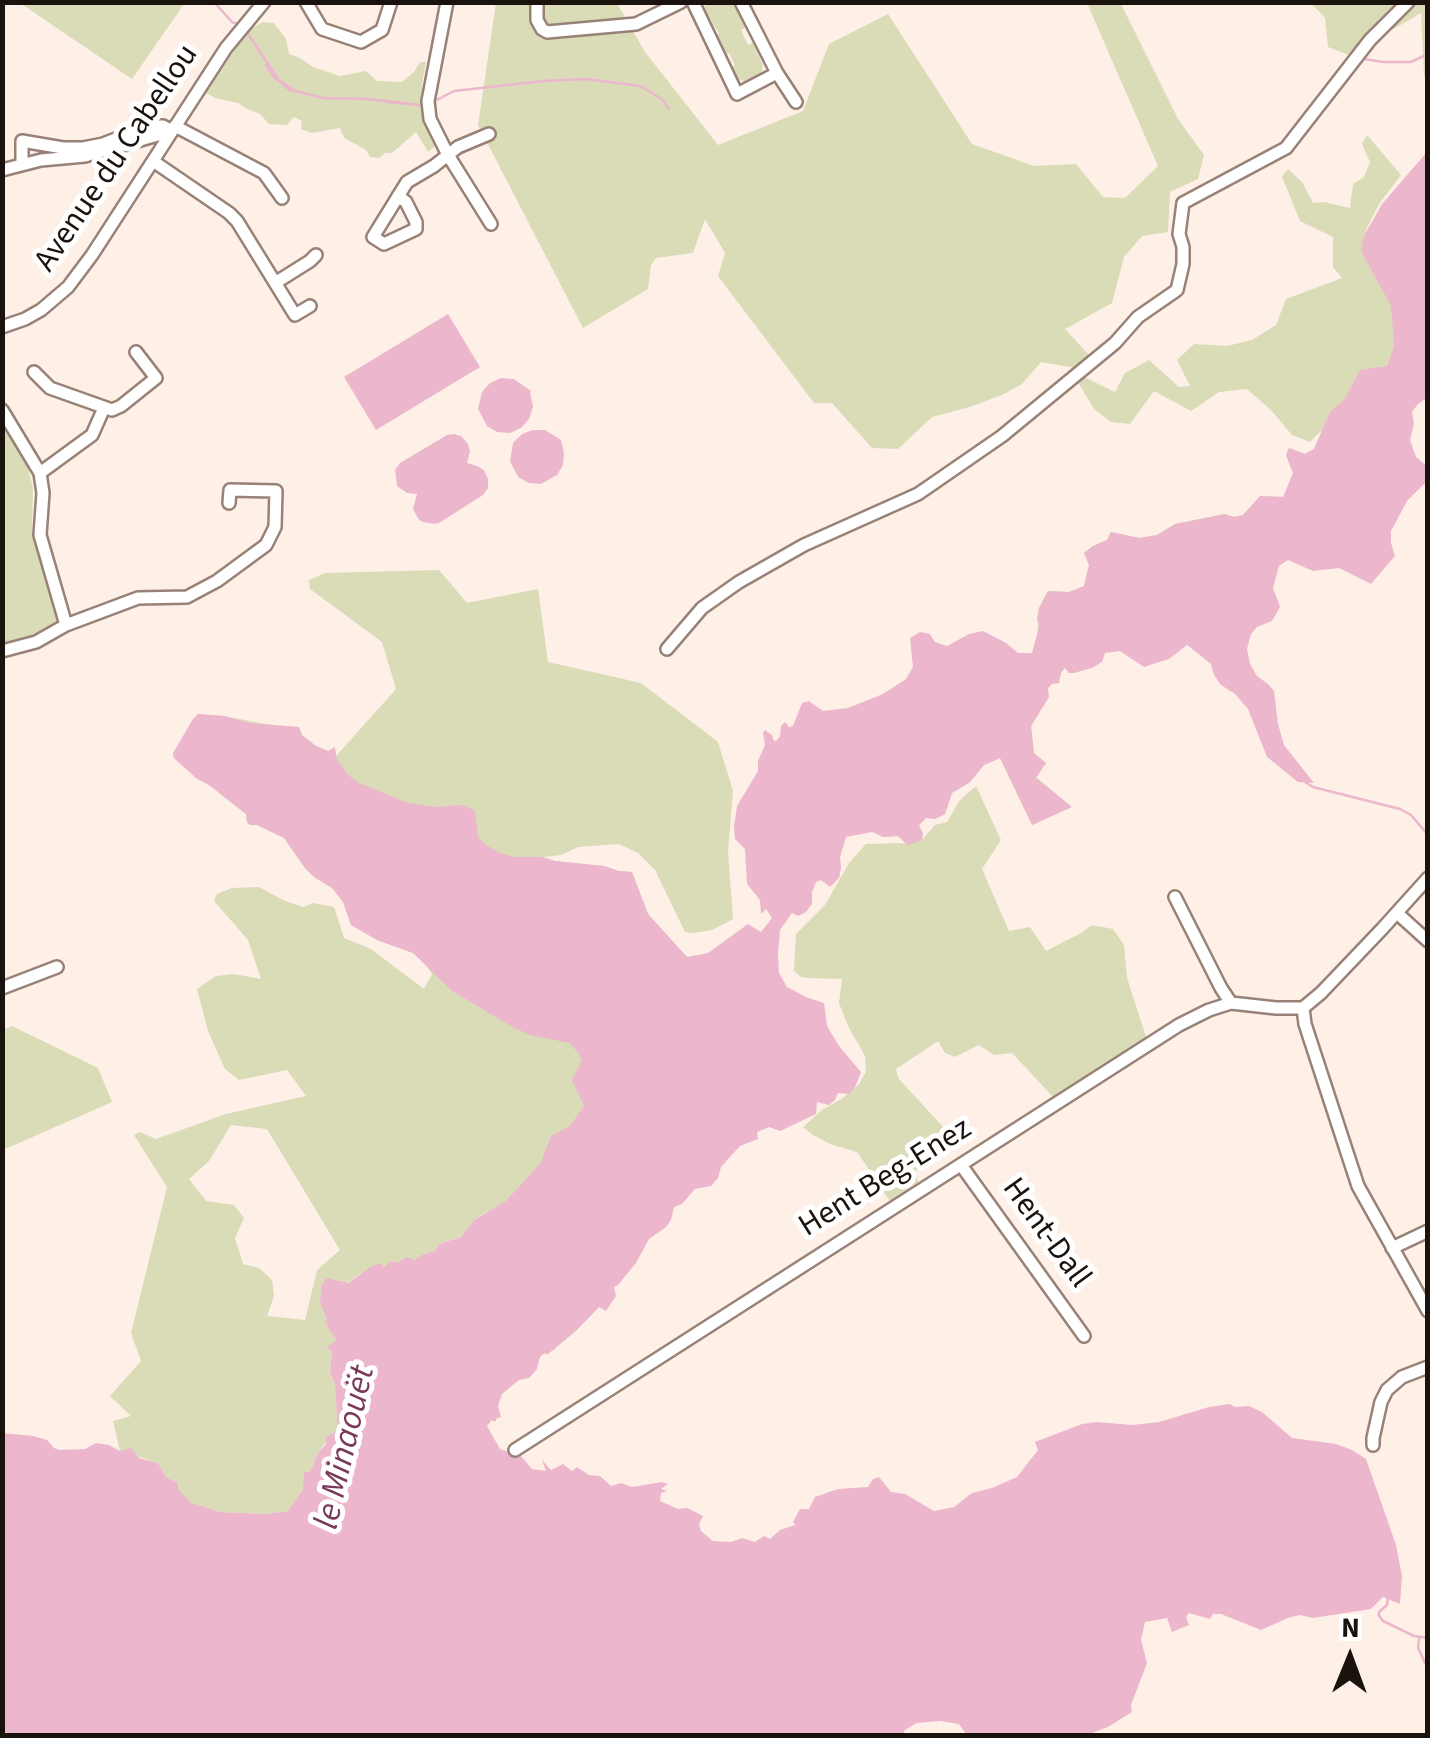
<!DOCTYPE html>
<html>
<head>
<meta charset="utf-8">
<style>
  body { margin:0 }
  #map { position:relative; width:1430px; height:1738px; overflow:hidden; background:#feefe7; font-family:"Source Sans 3",sans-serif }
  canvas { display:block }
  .frame { position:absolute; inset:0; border:5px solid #1a120d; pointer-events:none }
  .north { position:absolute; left:1300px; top:1608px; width:100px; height:100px; -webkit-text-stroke:8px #fff; paint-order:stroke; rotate:1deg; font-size:28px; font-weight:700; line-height:40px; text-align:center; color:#1a120d }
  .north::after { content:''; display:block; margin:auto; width:35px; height:45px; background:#1a120d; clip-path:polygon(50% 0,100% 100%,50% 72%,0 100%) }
</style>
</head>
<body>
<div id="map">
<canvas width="1430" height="1738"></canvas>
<div class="frame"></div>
<div class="north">N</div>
</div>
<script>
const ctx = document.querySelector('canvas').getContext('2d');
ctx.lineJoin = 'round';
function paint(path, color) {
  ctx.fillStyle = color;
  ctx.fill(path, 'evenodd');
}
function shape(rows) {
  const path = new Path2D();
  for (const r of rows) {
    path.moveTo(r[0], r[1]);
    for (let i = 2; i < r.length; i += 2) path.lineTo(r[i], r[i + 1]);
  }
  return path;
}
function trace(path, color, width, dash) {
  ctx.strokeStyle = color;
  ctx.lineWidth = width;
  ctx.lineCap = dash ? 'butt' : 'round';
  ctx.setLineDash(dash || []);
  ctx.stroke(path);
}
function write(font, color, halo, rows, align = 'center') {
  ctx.font = font + ' "Source Sans 3",sans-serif';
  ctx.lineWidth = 10;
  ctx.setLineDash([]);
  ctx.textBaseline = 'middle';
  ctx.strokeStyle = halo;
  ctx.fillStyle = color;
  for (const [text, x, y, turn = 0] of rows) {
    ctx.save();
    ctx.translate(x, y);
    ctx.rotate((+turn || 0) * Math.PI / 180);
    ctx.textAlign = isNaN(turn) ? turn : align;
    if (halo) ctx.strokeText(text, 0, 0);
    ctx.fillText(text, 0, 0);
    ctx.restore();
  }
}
const green = shape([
  [1120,2,1178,119,1204,155,1198,179,1170,192,1168,232,1142,236,1124,257,1112,303,1065,329,1090,356,1076,368,1041,362,1022,384,1004,394,973,406,932,417,898,449,872,448,832,403,814,403,718,276,725,253,705,219,693,253,656,258,651,265,648,289,583,328,478,125,496,3,617,3,645,52,718,145,803,111,829,44,888,14,972,144,1034,166,1076,164,1103,197,1125,198,1158,166,1087,3],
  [182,3,184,4,132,79,20,3],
  [705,3,733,3,745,27,741,30,748,45,753,43,763,66,762,71,753,80,746,82,737,79,730,67,735,65,729,53,724,55,715,36,719,34,710,19,707,20,704,13],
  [1311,3,1427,3,1427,73,1424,76,1421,13,1349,55,1328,47,1325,18],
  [263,22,274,23,286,39,289,54,300,58,313,67,340,76,366,71,377,81,402,82,414,72,420,62,426,62,422,84,421,113,435,146,428,152,416,132,392,153,385,153,379,158,370,157,366,150,344,138,340,128,312,133,301,129,302,121,294,117,287,125,269,124,260,114,249,110,238,103,215,98,206,93,242,39,252,28],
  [1367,135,1401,175,1379,204,1364,234,1373,223,1382,204,1408,339,1298,504,1037,639,1039,608,1048,591,1069,592,1084,586,1089,565,1084,553,1093,546,1107,540,1111,532,1139,538,1157,535,1175,524,1225,514,1234,517,1243,515,1260,496,1284,497,1293,473,1286,455,1289,448,1305,454,1314,449,1323,429,1310,442,1292,435,1271,410,1247,389,1219,392,1191,411,1154,391,1130,424,1111,422,1094,409,1078,382,1084,377,1115,392,1125,373,1149,360,1179,387,1190,386,1177,360,1194,344,1227,346,1252,340,1276,325,1286,299,1342,278,1333,267,1333,237,1300,221,1282,177,1288,169,1302,182,1313,203,1324,202,1350,208,1353,184,1364,177,1370,162,1362,144],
  [2,422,26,460,33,488,32,528,54,599,57,620,46,630,3,645],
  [439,570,467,603,538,589,548,662,641,683,718,742,733,791,728,852,733,919,712,930,693,933,685,932,655,870,638,853,619,844,578,847,561,855,543,857,555,861,604,866,619,871,632,872,648,914,687,957,656,1081,437,1274,489,1210,474,1220,461,1237,439,1244,435,1251,423,1254,414,1260,363,1272,345,1284,339,1280,320,1302,328,1321,326,1323,336,1340,326,1348,332,1351,330,1372,335,1385,339,1430,332,1433,318,1453,303,1489,288,1511,266,1514,220,1512,190,1502,183,1497,178,1489,178,1483,166,1477,158,1463,120,1451,113,1421,131,1416,110,1396,141,1361,131,1333,167,1187,134,1135,140,1132,156,1139,226,1114,306,1096,287,1070,239,1080,225,1069,208,1031,197,989,216,976,234,974,261,979,248,940,214,901,217,894,232,888,259,887,285,901,304,907,313,903,334,907,344,938,371,949,424,989,432,974,422,960,413,953,377,940,351,925,343,902,332,888,314,877,305,868,284,838,257,825,250,825,247,822,246,814,209,785,196,778,174,758,173,753,198,714,224,716,281,727,299,727,302,735,316,746,328,751,335,747,336,756,396,689,382,642,310,589,309,580,325,573],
  [231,1125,267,1129,340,1250,317,1270,305,1320,267,1316,274,1296,272,1280,259,1268,243,1264,235,1238,244,1218,234,1205,206,1201,189,1179,209,1161],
  [1049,697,1031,726,1034,753,1046,763,1036,777,1072,807,1032,825,1000,758,984,765,970,782,952,793,945,814,935,819,926,818,919,825,923,834,921,841,935,825,947,822,960,800,976,786,1001,840,982,869,1009,931,1030,927,1046,951,1081,933,1092,925,1113,929,1124,945,1127,978,1147,1040,1053,1097,1012,1053,994,1055,979,1045,955,1057,945,1053,938,1041,896,1069,898,1078,956,1141,952,1150,915,1171,918,1182,890,1201,857,1152,830,1144,813,1135,803,1127,822,1110,843,1098,859,1084,866,1072,865,1056,848,1026,839,1003,842,979,808,978,801,977,794,971,796,934,825,905,849,863,866,844,905,843,898,836,883,837],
  [12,1026,98,1068,112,1102,3,1150,3,1030]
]);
const water = shape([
  [1427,152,1427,398,1418,404,1412,412,1414,424,1410,440,1416,457,1427,466,1427,481,1407,501,1391,531,1391,543,1395,556,1371,584,1339,568,1313,571,1288,560,1279,566,1273,588,1280,607,1272,621,1257,627,1251,634,1247,649,1250,664,1257,676,1268,684,1274,691,1278,724,1284,745,1314,783,1298,782,1267,757,1248,709,1235,694,1221,685,1214,675,1211,664,1187,645,1169,659,1144,667,1120,651,1105,653,1102,662,1092,668,1074,673,1069,673,1065,668,1061,673,1059,683,1052,684,1048,688,1049,697,1031,726,1034,753,1046,763,1036,778,1072,807,1032,825,1000,758,984,765,970,782,952,793,945,814,935,819,926,818,919,825,923,834,922,840,908,845,898,836,883,837,872,832,846,837,840,857,841,868,839,878,830,887,821,880,816,882,812,892,812,904,806,912,798,916,792,913,780,930,778,954,779,973,787,987,806,997,824,1003,827,1026,839,1046,861,1072,856,1085,850,1094,838,1093,835,1100,829,1105,817,1102,816,1114,780,1131,769,1127,757,1132,758,1139,740,1146,721,1167,718,1178,711,1186,695,1189,682,1204,674,1207,671,1220,666,1227,649,1239,636,1263,618,1285,614,1287,616,1296,606,1311,599,1307,577,1330,547,1355,545,1353,540,1357,537,1369,529,1378,519,1380,502,1394,498,1406,501,1417,497,1418,495,1422,492,1420,487,1426,500,1449,521,1456,532,1469,546,1471,542,1460,551,1470,563,1464,572,1471,577,1467,589,1475,600,1476,611,1486,621,1483,632,1487,662,1482,668,1484,661,1489,667,1491,661,1493,660,1501,678,1509,687,1508,703,1516,699,1524,701,1531,713,1541,731,1542,742,1538,755,1542,764,1536,770,1539,780,1530,795,1525,793,1522,800,1509,809,1509,815,1497,838,1489,868,1487,873,1479,879,1477,891,1492,905,1494,934,1511,954,1507,972,1493,992,1488,1017,1477,1038,1450,1035,1442,1082,1424,1097,1422,1132,1425,1159,1422,1209,1407,1230,1404,1235,1407,1249,1406,1262,1412,1292,1438,1336,1444,1352,1450,1366,1459,1396,1545,1402,1576,1400,1604,1383,1597,1371,1609,1313,1618,1300,1615,1288,1618,1261,1630,1221,1614,1213,1614,1210,1619,1189,1613,1186,1617,1189,1625,1172,1632,1167,1618,1145,1622,1141,1640,1147,1663,1131,1705,1132,1712,1108,1727,1087,1735,967,1735,959,1724,940,1721,917,1723,905,1730,902,1736,3,1735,2,1433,33,1436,47,1440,54,1448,60,1450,85,1449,96,1443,109,1445,120,1451,131,1448,139,1458,158,1463,166,1477,178,1483,178,1489,190,1502,220,1512,266,1514,288,1511,303,1489,304,1472,310,1472,318,1453,326,1444,325,1438,338,1430,335,1385,330,1372,332,1351,326,1348,336,1340,325,1322,327,1320,320,1302,322,1284,327,1278,348,1283,372,1266,381,1263,384,1267,391,1261,398,1263,406,1257,414,1260,423,1254,435,1251,439,1244,461,1237,474,1220,506,1201,540,1164,551,1136,570,1126,584,1106,572,1080,582,1060,579,1054,570,1043,533,1036,516,1029,452,991,413,953,377,940,351,925,343,902,332,888,314,877,305,868,284,838,257,825,250,825,247,822,246,814,209,785,196,778,174,758,173,753,193,719,198,714,224,716,250,723,299,727,302,735,316,746,328,751,335,747,336,757,347,774,359,783,408,803,435,807,461,805,472,809,475,812,478,837,486,845,500,853,514,857,542,857,555,861,604,866,619,871,632,872,648,914,687,957,708,953,748,924,761,932,772,918,766,909,761,914,760,900,747,884,745,849,735,839,734,827,737,806,758,771,758,761,765,745,763,733,765,730,772,735,774,741,777,740,780,736,781,726,785,722,789,727,793,726,802,703,809,701,823,711,848,708,883,694,906,679,913,667,910,638,920,632,930,634,935,642,947,646,969,634,983,631,1006,643,1018,653,1032,653,1039,627,1037,619,1039,608,1048,591,1069,592,1084,586,1089,565,1084,553,1093,546,1107,540,1111,532,1139,538,1157,535,1175,524,1225,514,1234,517,1243,515,1260,496,1283,497,1293,473,1286,455,1289,448,1305,454,1314,449,1330,412,1344,400,1360,370,1387,366,1394,347,1392,317,1390,304,1361,251,1364,236,1382,204],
  [448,314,480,367,376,430,344,377],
  [501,378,514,379,531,391,530,393,533,407,529,419,521,428,510,433,497,432,487,426,478,409,482,392,490,383],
  [533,430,545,430,561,440,564,453,563,465,557,475,541,484,529,483,518,477,510,461,513,443,522,434],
  [454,434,461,436,468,444,470,451,467,463,477,466,484,470,488,479,488,488,483,495,439,523,434,524,423,522,419,520,413,509,417,494,407,493,397,486,395,470,400,463,447,435]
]);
const stream = shape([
  [214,2,232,22,241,25],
  [246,31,279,80,295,91,323,98,367,99,421,105],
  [1364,59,1383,62,1411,62,1428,54],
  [266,65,273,76,291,91],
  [387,102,419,105],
  [433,102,454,91,544,81,586,79,640,86,662,99,669,109],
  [1305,782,1313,787,1400,809,1411,815,1428,835],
  [1388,1597,1387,1605,1379,1612,1379,1616,1383,1621,1414,1636,1428,1638],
  [1419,1639,1418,1648,1428,1669]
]);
const minor = shape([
  [306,2,322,29,361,42,382,30,391,2],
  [447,2,428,101,430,119,448,155,491,224],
  [537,2,537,20,542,29,547,32,636,24,681,2],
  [693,2,737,94,777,73],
  [741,2,777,73,796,102],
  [175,126,264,173,282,198],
  [153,161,229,213,237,221,295,315,310,306],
  [22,164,22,141,63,148,83,148,103,144,150,126,163,126,172,131],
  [2,170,41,160,85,156,168,132],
  [398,196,406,202,416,222,416,229,384,244,373,237,407,182,434,166,458,147,489,134],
  [275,283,310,261,316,255],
  [2,327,25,319,41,310,68,287,92,255,226,48,264,2],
  [34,372,50,388,112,410,121,406,156,378,136,352],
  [2,410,40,473,43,493,40,535,66,625],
  [40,473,92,435,104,408],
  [667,649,702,608,739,582,804,545,918,494,1002,436,1115,343,1138,317,1177,290,1183,264,1183,247,1179,234,1183,203,1286,148,1370,40,1408,2],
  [2,651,36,642,66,625,138,598,187,597,217,581,266,545,275,527,276,491,230,490,229,503],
  [1175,897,1221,988,1231,1003],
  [1397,913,1428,941],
  [2,988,57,967],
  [1303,1008,1305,1024,1358,1186,1428,1311],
  [1303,1008,1321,993,1382,929,1428,878],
  [961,1165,1084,1336],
  [1392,1248,1428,1231],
  [1373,1445,1373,1438,1381,1402,1387,1390,1402,1377,1428,1367],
  [515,1450,1179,1025,1209,1010,1231,1003,1276,1008,1303,1008]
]);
const streetNames = [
  ["Avenue du Cabellou",118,159,-56],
  ["Hent Beg-Enez",886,1179,-32],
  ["Hent-Dall",1045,1234,54]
];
const waterNames = [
  ["le Minaouët",347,1448,-77]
];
paint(green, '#d9dcb7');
paint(water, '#ecb7cd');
trace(stream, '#ecb7cd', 2.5);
trace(minor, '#988277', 16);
trace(minor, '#fff', 11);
write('32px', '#1a120d', '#fff', streetNames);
write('italic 35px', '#7a3a59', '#fff', waterNames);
</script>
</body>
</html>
